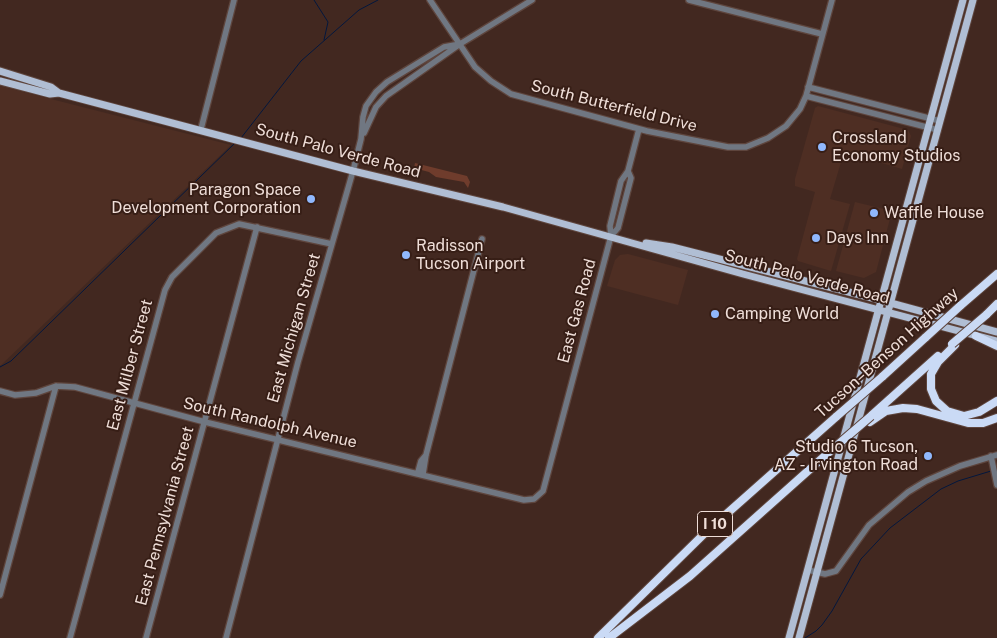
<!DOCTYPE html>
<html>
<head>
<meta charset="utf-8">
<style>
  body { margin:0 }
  canvas { display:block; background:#422820 }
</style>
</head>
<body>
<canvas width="997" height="638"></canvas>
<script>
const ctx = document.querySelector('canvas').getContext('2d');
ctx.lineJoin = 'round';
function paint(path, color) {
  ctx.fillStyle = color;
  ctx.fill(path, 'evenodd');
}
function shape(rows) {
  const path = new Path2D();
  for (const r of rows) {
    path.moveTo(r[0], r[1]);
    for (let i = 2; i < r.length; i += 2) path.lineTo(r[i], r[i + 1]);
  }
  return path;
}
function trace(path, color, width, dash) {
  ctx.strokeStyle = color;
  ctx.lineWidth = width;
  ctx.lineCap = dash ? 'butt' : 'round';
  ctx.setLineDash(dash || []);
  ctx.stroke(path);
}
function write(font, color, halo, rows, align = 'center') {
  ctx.font = font + ' "Public Sans",sans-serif';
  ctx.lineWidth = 4;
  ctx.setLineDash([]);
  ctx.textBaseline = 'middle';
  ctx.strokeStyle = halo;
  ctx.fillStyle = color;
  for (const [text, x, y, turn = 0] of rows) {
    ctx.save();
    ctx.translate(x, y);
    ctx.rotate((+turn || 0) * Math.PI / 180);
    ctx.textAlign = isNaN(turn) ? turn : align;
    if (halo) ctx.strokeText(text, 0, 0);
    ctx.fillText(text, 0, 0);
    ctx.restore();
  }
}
const built = shape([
  [0,86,231,145,1,365,0,365],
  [818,106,908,130,911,136,902,169,844,152,830,199,850,204,831,271,798,261,797,259,815,192,795,186,795,179,815,108],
  [855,202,892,211,876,272,864,278,836,271],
  [628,254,688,270,678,305,607,286,615,260,620,255]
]);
const green = shape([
  [415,163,467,176,470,182,468,188,464,182,436,177,429,172,414,168]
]);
const stream = shape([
  [314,0,328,22,324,40],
  [241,138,301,61,359,10,378,0],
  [0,367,11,361,236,142],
  [805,638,816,631,822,625,832,611,861,559,890,528,941,489,958,481,991,471]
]);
const minor = shape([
  [430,0,475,67,491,81,511,94,647,131,728,147,746,147,768,138,786,126,800,109,806,96,832,0],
  [689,0,822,34],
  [808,87,940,121],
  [806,96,938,130],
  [201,129,234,0],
  [364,133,376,107,386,96,460,44,532,0],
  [611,236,618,228,631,178,628,171],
  [0,391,15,395,36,393,56,386,75,387,205,422,524,500,534,499,543,491,611,236,610,226,621,181,628,171,639,129],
  [991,456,997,485],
  [418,472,421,461,426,455],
  [423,474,426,455,482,239],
  [808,570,825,574,836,571,869,525,908,492,926,481,960,466,997,455],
  [0,595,56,386],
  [70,638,165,290,172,277,216,233,239,224,332,244],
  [146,638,257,227],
  [226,638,298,362,353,171,361,139,363,117,366,106,376,92,387,82,444,47,460,44]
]);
const major = shape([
  [0,71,51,87,59,93,353,171,503,207,743,274,997,341],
  [0,81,50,94,59,93],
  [646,243,672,247,876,299,997,332],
  [789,638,963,0],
  [799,638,973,0]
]);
const highway = shape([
  [960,306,997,274],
  [986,315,997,304],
  [976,336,997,346],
  [955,345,938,362,931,374,931,389,936,401,947,411,964,416,979,412,997,401],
  [882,377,926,337],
  [872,415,938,356],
  [870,422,886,411,903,408,917,409,968,423,983,423,997,418],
  [598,638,705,533,837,416],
  [609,638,690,576,827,454]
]);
const highwayBridge = shape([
  [926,337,960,306],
  [952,344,986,315],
  [837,416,882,377],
  [827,454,871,416]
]);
const markers = [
  [822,147,5,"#90b8fd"],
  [311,199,5,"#90b8fd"],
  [874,213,5,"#90b8fd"],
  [816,238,5,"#90b8fd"],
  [406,255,5,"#90b8fd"],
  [715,314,5,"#90b8fd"],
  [928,456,5,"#90b8fd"]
];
const shields = [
  [715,524,35]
];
const shieldNames = [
  ["I 10",715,524]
];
const streetNames = [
  ["South Butterfield Drive",614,106,14],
  ["South Palo Verde Road",338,151,15],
  ["South Palo Verde Road",807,277,15],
  ["East Gas Road",577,311,-75],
  ["East Michigan Street",294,328,-74],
  ["Tucson–Benson Highway",887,353,-42],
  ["East Milber Street",130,365,-75],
  ["South Randolph Avenue",270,423,13],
  ["East Pennsylvania Street",165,516,-75]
];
const poiNames = [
  ["Crossland",832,138],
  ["Economy Studios",832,156],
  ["Paragon Space",301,190,"right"],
  ["Development Corporation",301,208,"right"],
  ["Waffle House",884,213],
  ["Days Inn",826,238],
  ["Radisson",416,246],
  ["Tucson Airport",416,264],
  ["Camping World",725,314],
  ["Studio 6 Tucson,",918,447,"right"],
  ["AZ - Irvington Road",918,465,"right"]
];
paint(built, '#4e2e23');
paint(green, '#6f3c2c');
trace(stream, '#03173d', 1);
trace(minor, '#5e453d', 8);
trace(major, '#5e453d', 9);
trace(highway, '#5e453d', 10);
trace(minor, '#707782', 5.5);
trace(major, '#b0bed4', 7);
trace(highway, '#cadaf5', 8);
trace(highwayBridge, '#5e453d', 10, []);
trace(highwayBridge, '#cadaf5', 8);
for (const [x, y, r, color] of markers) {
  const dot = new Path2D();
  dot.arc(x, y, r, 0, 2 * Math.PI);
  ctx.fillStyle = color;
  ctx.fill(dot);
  trace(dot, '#371e16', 2);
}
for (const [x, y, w] of shields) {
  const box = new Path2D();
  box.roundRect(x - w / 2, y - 12.5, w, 25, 4);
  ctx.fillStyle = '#371e16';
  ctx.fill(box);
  trace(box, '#efded8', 1);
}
write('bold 15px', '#efded8', null, shieldNames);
write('16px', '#efded8', '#371e16', streetNames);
write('16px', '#efded8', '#371e16', poiNames, 'left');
</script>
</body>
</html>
